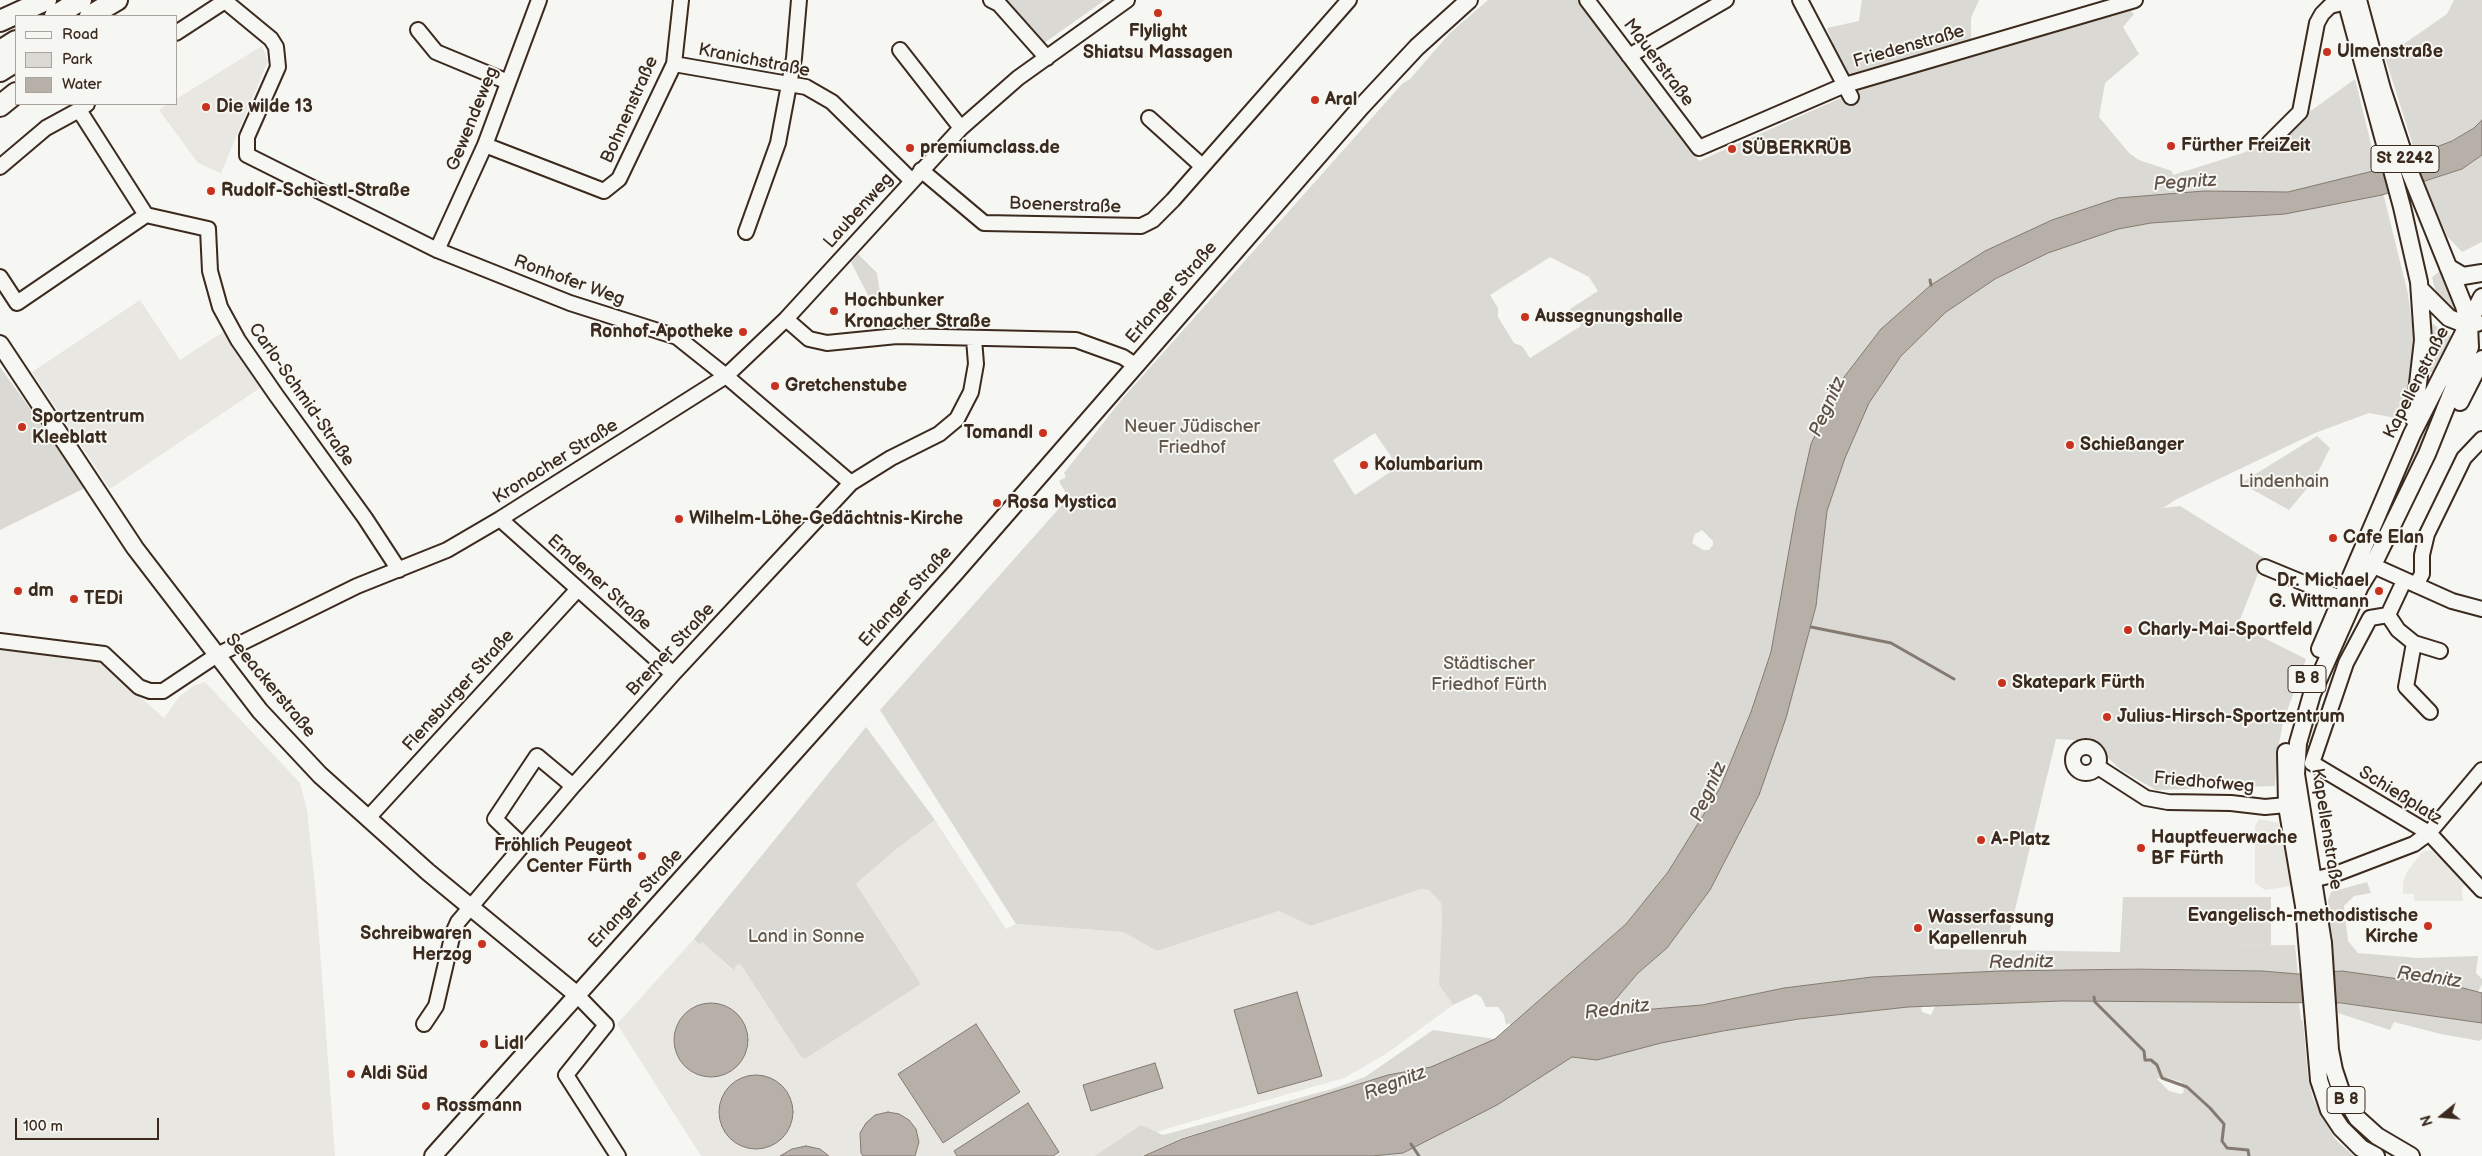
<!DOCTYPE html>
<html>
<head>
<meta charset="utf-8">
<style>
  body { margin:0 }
  #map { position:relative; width:2482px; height:1156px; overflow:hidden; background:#f6f6f2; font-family:"Balsamiq Sans",sans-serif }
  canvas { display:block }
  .legend { position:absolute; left:15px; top:15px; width:162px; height:90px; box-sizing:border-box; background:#f6f6f2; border:1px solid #aba49d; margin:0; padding:6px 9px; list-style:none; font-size:15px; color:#3b2a1e }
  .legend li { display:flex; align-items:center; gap:10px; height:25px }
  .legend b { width:25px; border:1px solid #aba49d }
  .north { position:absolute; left:2417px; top:1091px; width:50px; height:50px; -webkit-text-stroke:4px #f6f6f2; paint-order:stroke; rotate:253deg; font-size:14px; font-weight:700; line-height:20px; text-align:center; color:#3b2a1e }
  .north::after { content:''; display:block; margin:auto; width:18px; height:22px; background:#3b2a1e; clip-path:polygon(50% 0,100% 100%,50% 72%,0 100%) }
  .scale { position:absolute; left:15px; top:1118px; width:144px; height:22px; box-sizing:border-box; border:2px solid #3b2a1e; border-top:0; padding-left:6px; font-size:15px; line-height:18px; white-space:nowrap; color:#3b2a1e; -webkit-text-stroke:4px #f6f6f2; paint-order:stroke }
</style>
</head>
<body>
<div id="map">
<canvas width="2482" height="1156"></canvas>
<ul class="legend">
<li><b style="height:6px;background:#f6f6f2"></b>Road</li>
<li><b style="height:14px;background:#dad9d3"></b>Park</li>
<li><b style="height:14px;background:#b6b0a9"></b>Water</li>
</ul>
<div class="north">N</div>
<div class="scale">100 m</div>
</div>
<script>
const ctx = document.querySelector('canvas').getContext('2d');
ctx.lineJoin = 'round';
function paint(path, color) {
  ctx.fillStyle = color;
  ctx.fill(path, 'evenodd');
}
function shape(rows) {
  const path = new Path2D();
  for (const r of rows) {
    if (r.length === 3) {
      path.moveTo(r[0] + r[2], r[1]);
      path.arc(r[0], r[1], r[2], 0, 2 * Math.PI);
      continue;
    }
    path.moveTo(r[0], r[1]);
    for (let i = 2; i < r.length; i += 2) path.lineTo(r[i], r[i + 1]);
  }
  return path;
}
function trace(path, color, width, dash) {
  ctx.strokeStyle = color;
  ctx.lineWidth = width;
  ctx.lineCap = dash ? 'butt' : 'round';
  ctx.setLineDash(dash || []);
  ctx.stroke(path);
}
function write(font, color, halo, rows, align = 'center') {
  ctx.font = font + ' "Balsamiq Sans",sans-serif';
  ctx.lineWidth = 4;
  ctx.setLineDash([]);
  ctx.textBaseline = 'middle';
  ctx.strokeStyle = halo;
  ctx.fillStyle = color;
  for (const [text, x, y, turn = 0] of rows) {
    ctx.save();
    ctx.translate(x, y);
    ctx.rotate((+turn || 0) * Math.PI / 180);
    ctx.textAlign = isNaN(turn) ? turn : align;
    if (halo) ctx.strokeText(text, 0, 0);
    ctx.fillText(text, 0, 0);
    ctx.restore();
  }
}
const built = shape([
  [262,46,268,61,221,173,198,163,159,110,168,104,176,104,176,99],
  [140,300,180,360,223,332,260,388,110,489,32,372],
  [0,648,98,661,164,718,179,697,193,686,205,682,300,783,307,810,316,895,335,1156,0,1156],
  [2259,819,2279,823,2291,886,2265,890,2255,883,2255,826],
  [935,820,1006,929,1016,924,1123,932,1157,951,1279,911,1311,926,1421,889,1429,890,1441,903,1442,918,1439,985,1453,1005,1386,1054,1344,1078,1169,1128,1139,1139,1105,1156,701,1156,617,1024,694,939,700,945,702,942,732,970,738,964,741,965,801,1057,805,1059,921,984,856,884,894,851],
  [2431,850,2466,884,2462,888,2463,901,2414,901,2414,894,2403,894,2403,883,2407,872,2422,852]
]);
const green = shape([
  [1001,0,1105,0,1040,46],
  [1488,0,1578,0,1699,161,1852,93,1827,28,1859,21,1862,0,1979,0,1971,18,1971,42,2123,4,2134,14,2123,27,2139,54,2105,83,2099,117,2129,153,2139,160,2172,171,2173,175,2243,153,2266,143,2355,79,2408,294,2413,332,2412,365,2410,382,2401,419,2369,413,2315,433,2177,499,2163,508,2180,506,2264,558,2238,625,2306,659,2283,722,2277,755,2275,786,2156,790,2121,770,2090,741,2056,739,2007,943,1933,936,1934,949,2120,952,2123,897,2271,897,2271,945,2163,946,2295,945,2298,974,2262,971,2140,968,1872,977,1784,988,1702,1005,1603,1013,1638,973,1667,948,1710,890,1759,795,1720,788,1668,872,1626,924,1511,1025,1509,1023,1506,1025,1504,1015,1498,1007,1486,1007,1481,997,1476,994,1453,1005,1439,985,1442,918,1441,903,1429,890,1421,889,1311,926,1279,911,1157,951,1123,932,1016,924,880,710,1062,505,1070,500,1059,481,1066,477,1064,473,1122,399,1402,84,1410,79,1450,33],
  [1550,257,1589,277,1598,291,1570,309,1581,326,1530,358,1522,346,1514,343,1498,317,1498,308,1490,295],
  [1375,433,1398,467,1355,495,1333,460],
  [1702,530,1713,541,1713,545,1709,550,1703,550,1692,543,1695,534],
  [2454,0,2482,0,2482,120,2474,128,2452,141,2416,155,2385,57,2447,14],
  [2482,155,2482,242,2462,252,2447,236,2424,182,2462,169],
  [858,254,877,273,881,301,873,305,851,262],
  [2443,269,2457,307,2455,310,2451,309,2437,297,2432,277],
  [2428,320,2443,332,2454,337,2437,371,2433,373,2427,370],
  [0,367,87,487,0,530],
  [2439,399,2440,400,2425,442,2371,552,2436,400],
  [2317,436,2330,448,2314,480,2289,510,2241,483],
  [866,727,935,820,894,851,856,884,921,984,805,1059,801,1057,741,965,738,964,733,970,702,942,700,945,694,939],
  [2367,882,2371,893,2354,896,2344,906,2348,941,2358,953,2418,958,2478,956,2476,973,2482,979,2482,984,2478,992,2463,988,2334,972,2328,900,2331,892],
  [2062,1001,2299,1003,2301,1020,2303,1021,2308,1077,2313,1098,2323,1119,2336,1140,2354,1156,1372,1156,1403,1153,1572,1056,1799,1019,1908,1006,1921,1007,1922,1012,1931,1015,1935,1006],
  [2165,1077,2182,1082,2184,1092,2181,1094,2169,1091,2157,1079],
  [2337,1003,2482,1023,2482,1038,2480,1041,2441,1034,2394,1022,2390,1030,2338,1013],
  [1433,1030,1495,1039,1430,1068,1388,1076,1182,1138,1143,1156,1095,1156,1141,1125,1163,1135,1332,1089,1365,1077]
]);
const water = shape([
  [2482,120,2482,155,2462,169,2382,195,2285,214,2151,223,2118,229,2048,253,1995,279,1946,312,1901,356,1869,403,1845,458,1827,511,1816,606,1786,718,1759,795,1710,890,1667,948,1638,973,1604,1013,1702,1005,1784,988,1872,977,2000,971,2140,969,2262,971,2298,974,2342,971,2463,988,2482,993,2482,1023,2341,1003,2062,1001,1908,1007,1799,1019,1723,1031,1661,1043,1597,1060,1572,1057,1497,1105,1403,1153,1372,1156,1144,1156,1182,1139,1388,1075,1431,1067,1495,1039,1626,924,1668,872,1720,788,1751,712,1771,652,1796,511,1811,444,1838,385,1881,329,1931,285,1985,251,2052,220,2118,198,2204,191,2288,192,2377,170,2452,141,2474,128,2482,120],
  [1297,992,1322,1076,1258,1094,1234,1010,1297,992],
  [711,1040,37],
  [976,1024,1020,1092,943,1143,898,1074,976,1024],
  [1155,1063,1163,1088,1091,1111,1083,1085,1155,1063],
  [756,1112,37],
  [1028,1103,1059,1152,1053,1156,957,1156,954,1151,1028,1103],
  [888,1112,899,1114,909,1120,916,1129,919,1142,915,1156,863,1156,861,1153,860,1133,866,1123,875,1115,888,1112],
  [806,1146,820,1149,829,1156,780,1156,792,1149,806,1146]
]);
const stream = shape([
  [1930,280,1931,285],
  [1811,627,1891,643,1954,679],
  [2094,997,2095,1002,2144,1051,2145,1060,2151,1060,2157,1065,2162,1078,2187,1087,2210,1108,2224,1124,2222,1141,2227,1148,2248,1150,2249,1156],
  [1411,1144,1419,1156]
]);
const minor = shape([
  [991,0,999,4,1047,58],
  [1587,0,1699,148,1845,85,2135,0],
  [1800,0,1851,97],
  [418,30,436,52,508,82],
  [176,33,225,1,271,39,276,47,278,67,247,137,247,155,437,250,570,303,677,337,726,376,851,483],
  [900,50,961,128],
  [1629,56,1726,0],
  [674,64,806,87,832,102,911,180],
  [79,110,146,215,208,229,210,271,220,307,238,340,276,395,365,518,399,570],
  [1149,118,1202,166],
  [2269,143,2300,112,2317,23,2322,14,2330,6,2346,2],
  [485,145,604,191,619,179,674,64,681,0],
  [0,167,46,128,79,110,87,104],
  [921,170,984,223,1141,226,1153,220,1173,200,1349,0],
  [746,232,778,143,794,58,799,0],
  [437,250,485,145,539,0],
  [0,277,17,303,146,215],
  [786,319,809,339,827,343,897,336,1076,340,1123,357,1135,365],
  [500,519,673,674],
  [2365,562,2452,601,2482,609],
  [2265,567,2350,602],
  [2404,581,2388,615,2370,618,2346,663,2312,763,2429,833,2482,890],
  [2416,585,2422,574,2422,555,2427,534,2464,458,2482,439],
  [2388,615,2398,630,2414,643,2440,651],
  [0,641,104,654,139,687,150,691,163,691,217,655,357,586,447,550,500,519,726,376,786,319,961,128,1018,78,1127,0],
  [2414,643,2406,687,2430,712],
  [2086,760,13],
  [2098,767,2146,798,2168,802,2231,803,2265,807,2297,804],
  [368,818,578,589],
  [522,845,495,819,537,756,573,786],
  [2302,882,2333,875,2414,844,2429,833,2482,770],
  [576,994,606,1025,566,1075,618,1156],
  [424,1024,436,1006,453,933,458,922,573,786,673,674,851,483,891,458,939,434,957,419,971,392,976,364,974,339]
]);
const major = shape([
  [2346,0,2402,207,2419,282,2423,340,2414,419],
  [2358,0,2382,89,2409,170,2464,306,2469,324,2470,347,2427,454,2373,565,2360,586,2312,694,2298,743,2296,774,2323,943,2330,1050,2334,1070,2341,1091,2357,1118,2377,1136,2411,1156],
  [2448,267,2463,276,2482,273],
  [2420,289,2449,318,2462,323,2477,323],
  [0,344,135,548,260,711,320,775,428,872,576,994],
  [2460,402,2482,359],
  [2320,649,2412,434,2482,297],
  [2286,752,2287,806,2304,906,2319,1080,2329,1110,2341,1128,2361,1148,2376,1156],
  [433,1156,955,573,1361,107,1417,47,1469,0]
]);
const highway = shape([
  [55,16,81,0],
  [90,16,117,0],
  [0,21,46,0],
  [0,51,16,41],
  [0,71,16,61],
  [0,106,16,93]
]);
const markers = [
  [1158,13,5,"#c8321e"],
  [2327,52,5,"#c8321e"],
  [1315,100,5,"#c8321e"],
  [206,107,5,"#c8321e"],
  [2171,146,5,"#c8321e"],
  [910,148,5,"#c8321e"],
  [1732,149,5,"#c8321e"],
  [211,191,5,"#c8321e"],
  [834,311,5,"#c8321e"],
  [1525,317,5,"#c8321e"],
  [743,332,5,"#c8321e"],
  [775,386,5,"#c8321e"],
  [22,427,5,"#c8321e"],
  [1043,433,5,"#c8321e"],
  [2070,445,5,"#c8321e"],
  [1364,465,5,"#c8321e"],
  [997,503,5,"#c8321e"],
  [679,519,5,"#c8321e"],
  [2333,538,5,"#c8321e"],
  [18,591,5,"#c8321e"],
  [2379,591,5,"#c8321e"],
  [74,599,5,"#c8321e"],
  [2128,630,5,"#c8321e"],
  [2002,683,5,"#c8321e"],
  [2107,717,5,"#c8321e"],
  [1981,840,5,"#c8321e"],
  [2141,848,5,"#c8321e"],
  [642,856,5,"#c8321e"],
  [2428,926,5,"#c8321e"],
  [1918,928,5,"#c8321e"],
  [482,944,5,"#c8321e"],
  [484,1044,5,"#c8321e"],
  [351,1074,5,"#c8321e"],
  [426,1106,5,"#c8321e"]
];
const shields = [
  [2405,159,68],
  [2307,679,38],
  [2346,1100,38]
];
const shieldNames = [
  ["St 2242",2405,159],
  ["B 8",2307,679],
  ["B 8",2346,1100]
];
const poiNames = [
  ["Flylight",1158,32,"center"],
  ["Shiatsu Massagen",1158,53,"center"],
  ["Ulmenstraße",2337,52],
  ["Aral",1325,100],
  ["Die wilde 13",216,107],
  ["Fürther FreiZeit",2181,146],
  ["premiumclass.de",920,148],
  ["SÜBERKRÜB",1742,149],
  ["Rudolf-Schiestl-Straße",221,191],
  ["Hochbunker",844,301],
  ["Kronacher Straße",844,322],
  ["Aussegnungshalle",1535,317],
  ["Ronhof-Apotheke",733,332,"right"],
  ["Gretchenstube",785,386],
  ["Sportzentrum",32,417],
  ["Kleeblatt",32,438],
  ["Tomandl",1033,433,"right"],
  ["Schießanger",2080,445],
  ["Kolumbarium",1374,465],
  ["Rosa Mystica",1007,503],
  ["Wilhelm-Löhe-Gedächtnis-Kirche",689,519],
  ["Cafe Elan",2343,538],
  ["Dr. Michael",2369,581,"right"],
  ["G. Wittmann",2369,602,"right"],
  ["dm",28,591],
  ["TEDi",84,599],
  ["Charly-Mai-Sportfeld",2138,630],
  ["Skatepark Fürth",2012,683],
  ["Julius-Hirsch-Sportzentrum",2117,717],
  ["Hauptfeuerwache",2151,838],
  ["BF Fürth",2151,859],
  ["A-Platz",1991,840],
  ["Fröhlich Peugeot",632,846,"right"],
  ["Center Fürth",632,867,"right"],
  ["Evangelisch-methodistische",2418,916,"right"],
  ["Kirche",2418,937,"right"],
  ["Wasserfassung",1928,918],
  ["Kapellenruh",1928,939],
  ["Schreibwaren",472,934,"right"],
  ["Herzog",472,955,"right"],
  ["Lidl",494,1044],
  ["Aldi Süd",361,1074],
  ["Rossmann",436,1106]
];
const streetNames = [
  ["Friedenstraße",1909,47,-16],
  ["Kranichstraße",754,61,11],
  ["Mauerstraße",1658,63,53],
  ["Bohnenstraße",630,110,-66],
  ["Gewendeweg",473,119,-68],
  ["Boenerstraße",1065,206,2],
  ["Laubenweg",859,211,-48],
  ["Ronhofer Weg",569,281,20],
  ["Erlanger Straße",1172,293,-49],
  ["Kapellenstraße",2417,383,-63],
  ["Carlo-Schmid-Straße",301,395,55],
  ["Kronacher Straße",556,462,-32],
  ["Emdener Straße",599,583,42],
  ["Erlanger Straße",906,597,-48],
  ["Bremer Straße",671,650,-47],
  ["Seeackerstraße",270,686,50],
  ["Flensburger Straße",459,691,-48],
  ["Friedhofweg",2204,783,5],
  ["Schießplatz",2400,796,32],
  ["Kapellenstraße",2326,829,81],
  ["Erlanger Straße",636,899,-47]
];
const parkNames = [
  ["Neuer Jüdischer",1192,427],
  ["Friedhof",1192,448],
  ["Lindenhain",2284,482],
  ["Städtischer",1489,664],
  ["Friedhof Fürth",1489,685],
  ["Land in Sonne",806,937]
];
const waterNames = [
  ["Pegnitz",2185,183,-4],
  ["Pegnitz",1828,407,-66],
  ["Pegnitz",1709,792,-66],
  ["Rednitz",2021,963,-1],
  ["Rednitz",2429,978,8],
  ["Rednitz",1617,1010,-7],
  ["Regnitz",1395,1084,-21]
];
paint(built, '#e8e7e2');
paint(green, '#dad9d3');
paint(water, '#b6b0a9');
trace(water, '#857a71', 1);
trace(stream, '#857a71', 3);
trace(minor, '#3b2a1e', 18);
trace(major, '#3b2a1e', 20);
trace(highway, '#3b2a1e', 24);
trace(minor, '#f6f6f2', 14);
trace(major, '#f6f6f2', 16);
trace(highway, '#f6f6f2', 20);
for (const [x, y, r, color] of markers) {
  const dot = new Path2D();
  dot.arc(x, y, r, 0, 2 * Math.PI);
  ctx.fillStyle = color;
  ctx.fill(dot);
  trace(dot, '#f6f6f2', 2);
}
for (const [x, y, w] of shields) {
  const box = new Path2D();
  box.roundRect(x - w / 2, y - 13.5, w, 27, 4);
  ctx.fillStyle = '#f6f6f2';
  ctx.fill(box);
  trace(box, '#3b2a1e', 1);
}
write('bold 16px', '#3b2a1e', null, shieldNames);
write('bold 18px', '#3b2a1e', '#f6f6f2', poiNames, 'left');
write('18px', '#3b2a1e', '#f6f6f2', streetNames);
write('18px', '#63564b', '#f6f6f2', parkNames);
write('italic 19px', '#605248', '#f6f6f2', waterNames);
</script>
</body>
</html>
